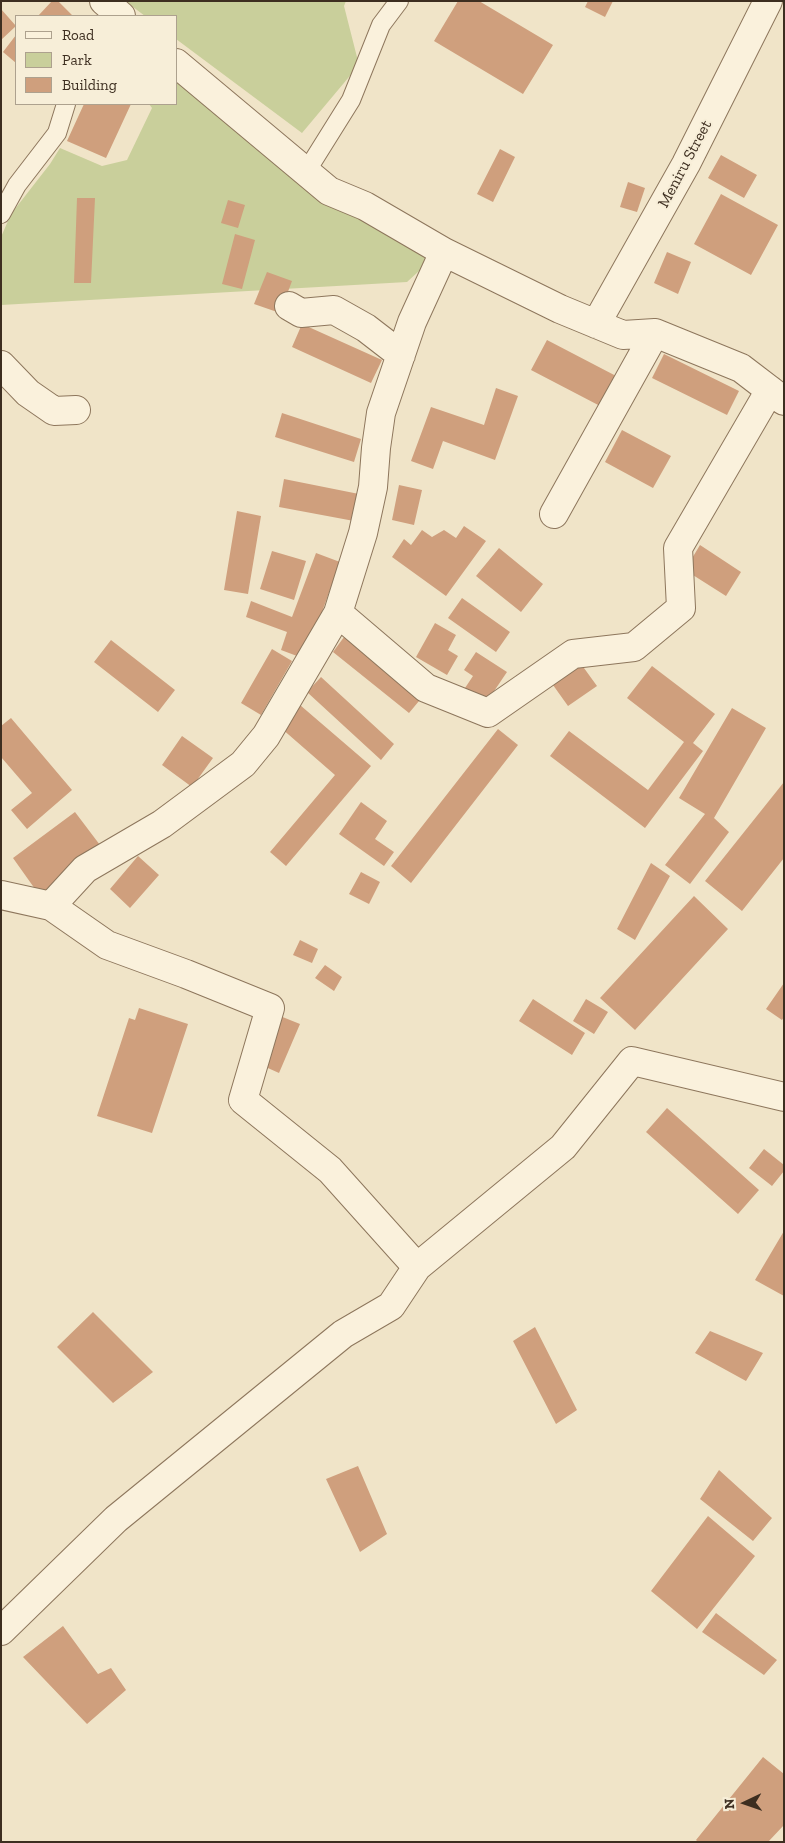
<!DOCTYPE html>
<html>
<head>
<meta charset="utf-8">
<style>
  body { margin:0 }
  #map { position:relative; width:785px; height:1843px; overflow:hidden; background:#f0e4c8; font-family:"Zilla Slab",serif }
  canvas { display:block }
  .frame { position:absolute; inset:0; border:2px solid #3d2e20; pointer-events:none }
  .legend { position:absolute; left:15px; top:15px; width:162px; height:90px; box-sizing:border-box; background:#f7eed8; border:1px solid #ada18e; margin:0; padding:6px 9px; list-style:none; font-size:15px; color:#3d2e20 }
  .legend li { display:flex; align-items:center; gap:10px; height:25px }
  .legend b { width:25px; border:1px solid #ada18e }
  .north { position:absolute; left:720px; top:1778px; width:50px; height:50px; -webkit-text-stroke:4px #f7eed8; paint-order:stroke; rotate:267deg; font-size:14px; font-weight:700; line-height:20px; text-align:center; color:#3d2e20 }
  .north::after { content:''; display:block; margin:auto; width:18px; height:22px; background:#3d2e20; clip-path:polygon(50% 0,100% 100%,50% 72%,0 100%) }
</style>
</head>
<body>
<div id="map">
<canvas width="785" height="1843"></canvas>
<div class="frame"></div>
<ul class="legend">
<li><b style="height:6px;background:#faf1dc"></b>Road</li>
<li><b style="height:14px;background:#c9cf9b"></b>Park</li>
<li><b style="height:14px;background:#cf9f7d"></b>Building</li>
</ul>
<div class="north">N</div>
</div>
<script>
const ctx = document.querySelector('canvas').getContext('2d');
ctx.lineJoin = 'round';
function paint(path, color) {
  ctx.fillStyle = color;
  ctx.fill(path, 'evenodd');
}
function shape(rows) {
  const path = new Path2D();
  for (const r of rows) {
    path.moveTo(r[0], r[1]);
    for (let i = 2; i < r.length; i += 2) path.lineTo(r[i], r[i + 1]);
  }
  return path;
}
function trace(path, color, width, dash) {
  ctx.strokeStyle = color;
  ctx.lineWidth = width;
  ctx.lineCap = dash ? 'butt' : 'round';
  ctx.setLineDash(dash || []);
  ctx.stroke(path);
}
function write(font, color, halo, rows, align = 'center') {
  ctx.font = font + ' "Zilla Slab",serif';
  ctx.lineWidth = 4;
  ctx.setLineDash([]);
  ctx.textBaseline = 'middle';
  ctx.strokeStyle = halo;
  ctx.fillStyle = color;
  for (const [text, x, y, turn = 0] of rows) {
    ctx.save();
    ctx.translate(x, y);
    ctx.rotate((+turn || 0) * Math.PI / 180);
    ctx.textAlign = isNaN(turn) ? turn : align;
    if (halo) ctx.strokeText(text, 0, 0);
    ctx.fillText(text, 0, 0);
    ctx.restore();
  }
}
const green = shape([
  [125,1,346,1,344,6,359,65,302,133,176,39,176,16,145,16],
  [176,75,322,198,431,260,407,282,1,305,1,237,11,214,50,164,60,148,102,166,127,160,152,108,149,104,176,104]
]);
const building = shape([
  [52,1,58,1,73,16,38,16],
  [458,1,479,1,553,45,523,94,434,41],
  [588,1,613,1,605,17,585,7],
  [1,9,16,26,1,40],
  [16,35,16,63,3,52],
  [84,104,131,104,106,158,67,141],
  [500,149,515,157,493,202,477,194],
  [721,155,757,175,744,198,708,178],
  [628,182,645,188,637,212,620,207],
  [721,194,778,225,751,275,694,244],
  [77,198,95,198,91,283,74,283],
  [228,200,245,205,238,228,221,223],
  [235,234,255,240,242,289,222,284],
  [667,252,691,262,678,294,654,283],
  [267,272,292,281,280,313,254,304],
  [302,324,382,360,371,383,292,347],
  [547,340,618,377,602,407,531,370],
  [664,354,739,391,727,415,652,378],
  [496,388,518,396,495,460,443,441,433,469,411,461,431,407,484,425],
  [282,413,361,439,354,462,275,437],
  [622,430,671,456,653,488,605,462],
  [284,479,359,494,354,521,279,507],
  [399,485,422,490,414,525,392,520],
  [237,511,261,516,248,594,224,590],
  [464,526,486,541,446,596,392,557,404,539,411,545,422,530,432,537,444,530,456,538],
  [700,545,741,572,726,596,685,570],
  [499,548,543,584,521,612,476,576],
  [272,551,306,561,294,600,260,589],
  [316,553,340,562,305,659,281,650,287,632,246,617,251,601,292,617],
  [462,598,510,632,496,652,448,618],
  [435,623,456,635,448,650,458,656,447,675,416,657],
  [347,633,424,695,409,713,333,652],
  [111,640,175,690,158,712,94,662],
  [272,649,292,661,261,715,241,703],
  [476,652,507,672,486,703,465,688,473,676,464,670],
  [576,657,597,686,568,706,548,678],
  [652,666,715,714,693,743,703,751,645,828,550,756,569,731,648,790,684,742,627,698],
  [321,677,394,744,381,760,307,692],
  [300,705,371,766,286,866,270,852,335,775,281,728],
  [732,708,766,728,714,818,729,832,690,884,665,865,705,814,679,798],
  [11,718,72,790,27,829,11,810,32,793,1,757,1,726],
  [498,729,518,745,411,883,391,866],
  [182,736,213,758,192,787,162,765],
  [784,782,784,858,742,911,705,881],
  [361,802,387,821,375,839,394,852,384,866,339,834],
  [75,812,103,849,40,896,13,858],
  [138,856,159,875,130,908,110,889],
  [651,863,670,876,635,940,617,929],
  [361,872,380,882,369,904,349,894],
  [694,896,728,929,635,1030,600,998],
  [300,940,318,949,312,963,293,955],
  [325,965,342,977,334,991,315,978],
  [784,983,784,1017,782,1020,766,1009],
  [533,999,585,1033,572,1055,519,1021],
  [586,999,608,1012,594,1034,573,1021],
  [139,1008,188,1024,152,1133,97,1116,129,1018,135,1020],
  [280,1016,300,1024,279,1073,259,1064],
  [667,1108,759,1190,738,1214,646,1132],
  [764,1149,784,1165,784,1171,772,1186,749,1168],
  [784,1231,784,1296,755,1280],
  [93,1312,153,1372,113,1403,57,1347],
  [535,1327,577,1410,556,1424,513,1341],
  [710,1331,763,1353,746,1381,695,1353],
  [358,1466,387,1534,360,1552,326,1479],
  [719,1470,772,1518,753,1541,700,1499],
  [708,1516,755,1556,697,1629,651,1591],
  [716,1613,777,1660,764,1675,702,1632],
  [63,1626,98,1674,111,1668,126,1690,87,1724,23,1657],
  [763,1757,784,1774,784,1825,768,1842,698,1842,696,1840]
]);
const service = shape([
  [306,172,351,100,381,25,399,1],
  [1,214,17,185,57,133,66,104]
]);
const minor = shape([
  [104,1,121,16],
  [176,63,329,191,365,206,444,252,560,309,623,335,655,333,741,368,784,401],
  [289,306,301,313,334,310,366,328,401,355],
  [596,324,686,164,768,1],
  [1,365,28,393,54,411,76,410],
  [554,514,655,333],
  [338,613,426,688,488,713,573,654,634,647,681,608,678,548,770,390],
  [1,895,51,906,107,945,186,974,270,1008,243,1100,330,1170,417,1267,563,1147,632,1061,784,1097],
  [51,906,85,869,162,824,243,764,266,736,338,613,363,533,373,487,376,448,381,413,412,322,444,252],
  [1,1631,116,1519,343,1334,391,1306,417,1267]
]);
const streetNames = [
  ["Meniru Street",685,164,-62]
];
paint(green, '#c9cf9b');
paint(building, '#cf9f7d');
trace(service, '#8d765c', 20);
trace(minor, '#8d765c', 30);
trace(service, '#faf1dc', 18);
trace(minor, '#faf1dc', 28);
write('16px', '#3d2e20', '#f7eed8', streetNames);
</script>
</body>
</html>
